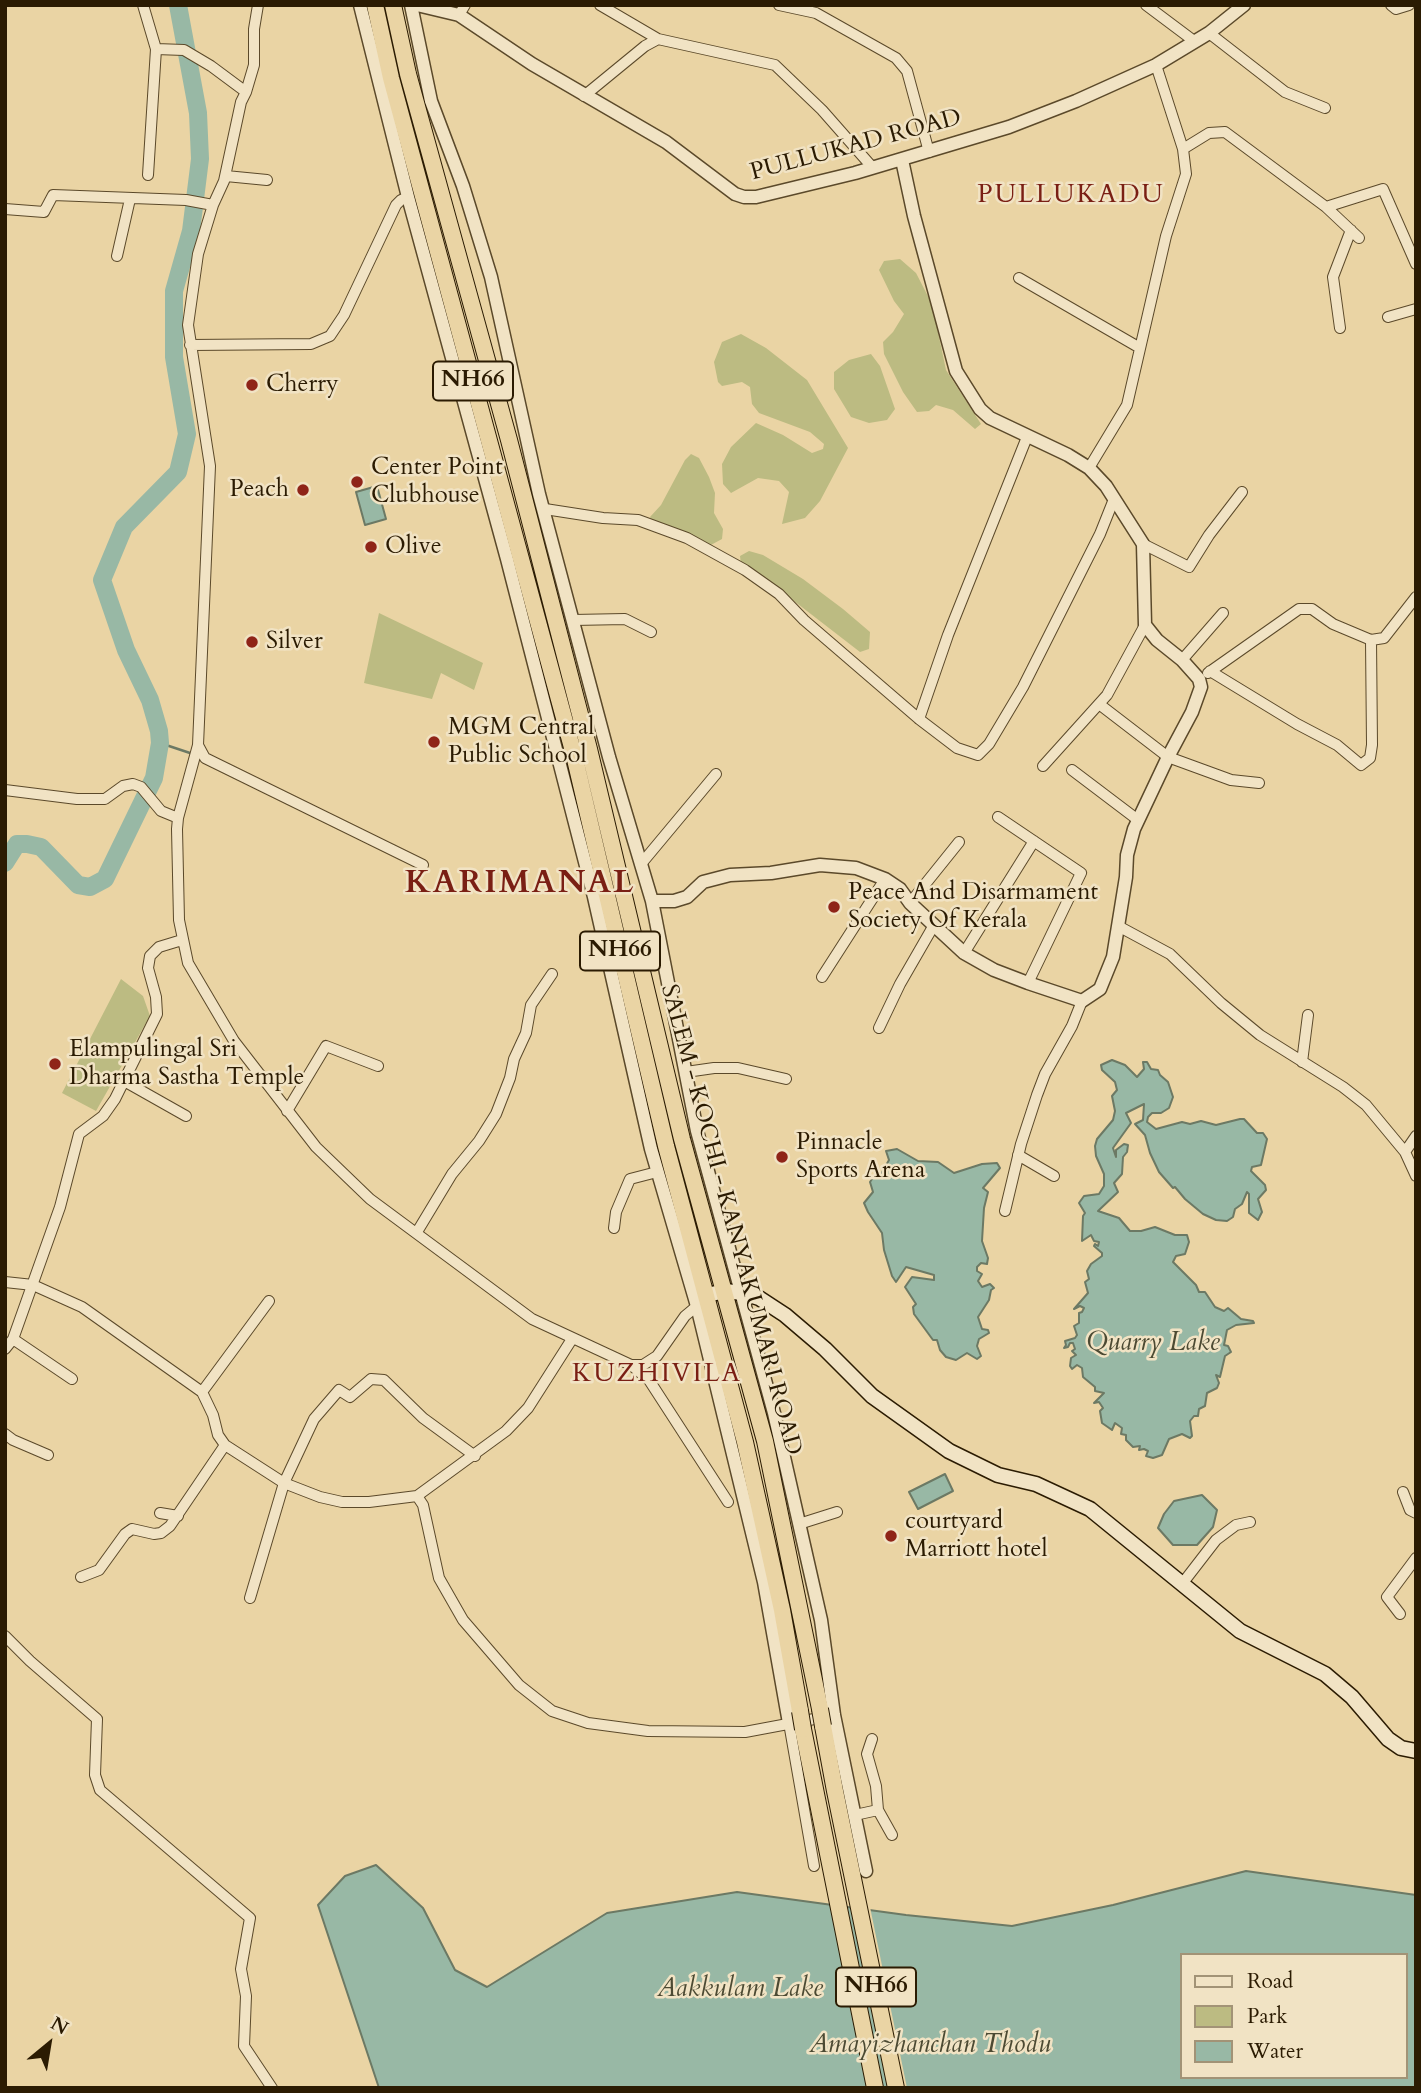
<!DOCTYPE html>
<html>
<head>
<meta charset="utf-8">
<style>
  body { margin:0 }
  #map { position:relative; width:1421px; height:2093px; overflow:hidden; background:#ead4a4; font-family:Cardo,serif }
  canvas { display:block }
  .frame { position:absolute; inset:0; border:7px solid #2b1b02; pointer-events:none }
  .legend { position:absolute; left:1180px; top:1953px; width:228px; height:126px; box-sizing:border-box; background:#f1e3c4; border:2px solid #a29376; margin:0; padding:9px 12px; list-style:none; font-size:21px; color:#2b1b02 }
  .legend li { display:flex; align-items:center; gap:14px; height:35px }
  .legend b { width:35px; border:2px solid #a29376 }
  .north { position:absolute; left:14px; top:2009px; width:70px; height:70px; -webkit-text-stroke:5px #f1e3c4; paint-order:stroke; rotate:30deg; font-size:19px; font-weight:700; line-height:28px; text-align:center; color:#2b1b02 }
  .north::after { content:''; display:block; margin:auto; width:24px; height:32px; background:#2b1b02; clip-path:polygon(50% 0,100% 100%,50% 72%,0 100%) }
</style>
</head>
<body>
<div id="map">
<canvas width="1421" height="2093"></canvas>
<div class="frame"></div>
<ul class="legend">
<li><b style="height:9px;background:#f1e3c4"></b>Road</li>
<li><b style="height:19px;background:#bcbb82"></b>Park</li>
<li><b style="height:19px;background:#98b8a5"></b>Water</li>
</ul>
<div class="north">N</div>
</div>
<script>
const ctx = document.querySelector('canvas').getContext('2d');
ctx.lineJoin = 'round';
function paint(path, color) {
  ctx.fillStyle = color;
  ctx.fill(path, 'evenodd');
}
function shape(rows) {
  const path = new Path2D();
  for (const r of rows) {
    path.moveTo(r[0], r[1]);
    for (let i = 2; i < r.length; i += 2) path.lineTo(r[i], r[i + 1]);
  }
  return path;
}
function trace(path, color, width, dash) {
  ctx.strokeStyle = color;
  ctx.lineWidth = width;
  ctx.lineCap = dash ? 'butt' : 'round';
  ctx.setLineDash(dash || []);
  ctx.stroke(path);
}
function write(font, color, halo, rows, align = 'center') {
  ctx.font = font + ' Cardo,serif';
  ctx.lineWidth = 5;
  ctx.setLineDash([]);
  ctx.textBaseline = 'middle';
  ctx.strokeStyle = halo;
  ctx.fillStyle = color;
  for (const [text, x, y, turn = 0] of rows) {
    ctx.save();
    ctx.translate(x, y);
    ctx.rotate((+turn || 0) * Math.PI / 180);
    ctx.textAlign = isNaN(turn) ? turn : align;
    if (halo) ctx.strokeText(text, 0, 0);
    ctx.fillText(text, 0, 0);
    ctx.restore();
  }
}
const green = shape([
  [900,259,916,273,932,304,946,370,981,424,975,429,953,410,936,405,929,411,917,412,903,392,884,354,883,342,893,332,904,314,894,301,879,270,884,261],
  [741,334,766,348,807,380,848,448,820,501,805,518,782,524,789,492,779,481,758,478,731,493,723,484,722,464,731,447,756,423,783,435,812,453,823,449,824,444,810,432,759,413,752,404,750,387,742,382,722,386,718,382,714,362,722,342],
  [871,354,880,366,895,409,887,420,869,423,851,417,834,389,834,372,849,360],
  [691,454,699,458,709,477,715,493,714,513,723,529,722,539,709,546,654,525,650,517,661,505,685,460],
  [749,551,763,555,803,579,843,609,870,632,869,649,860,652,772,584,741,564,740,556],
  [379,613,483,663,474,690,441,673,432,699,364,683],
  [121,979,143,996,150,1016,96,1111,62,1093]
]);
const water = shape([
  [377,486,386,519,365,525,356,492,377,486],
  [1112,1060,1125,1065,1137,1077,1144,1069,1143,1062,1147,1062,1151,1069,1158,1070,1160,1075,1168,1082,1173,1097,1169,1108,1161,1113,1152,1113,1148,1117,1147,1122,1156,1129,1182,1122,1190,1124,1201,1121,1216,1125,1240,1119,1244,1119,1257,1133,1263,1133,1267,1139,1261,1165,1252,1167,1251,1171,1265,1185,1266,1190,1258,1199,1262,1212,1258,1220,1249,1213,1249,1194,1247,1192,1242,1204,1235,1209,1233,1217,1227,1221,1216,1220,1203,1214,1185,1199,1175,1187,1173,1188,1159,1172,1150,1153,1145,1135,1135,1124,1143,1120,1144,1104,1126,1113,1131,1123,1113,1148,1116,1157,1116,1150,1124,1144,1128,1145,1127,1152,1123,1157,1122,1174,1114,1183,1118,1192,1098,1211,1119,1218,1130,1231,1141,1231,1155,1227,1175,1235,1187,1235,1189,1242,1185,1254,1176,1256,1173,1262,1196,1285,1199,1292,1205,1292,1215,1307,1224,1311,1228,1308,1241,1319,1253,1321,1254,1323,1236,1325,1227,1330,1224,1345,1228,1346,1231,1352,1225,1356,1220,1377,1216,1375,1219,1383,1217,1388,1207,1393,1205,1406,1199,1409,1198,1416,1194,1416,1190,1421,1192,1436,1190,1438,1182,1434,1169,1439,1162,1455,1153,1458,1146,1456,1148,1451,1144,1449,1139,1450,1140,1446,1133,1447,1126,1440,1126,1435,1121,1434,1122,1428,1115,1423,1112,1430,1102,1423,1100,1411,1103,1408,1099,1402,1094,1403,1104,1393,1095,1391,1095,1387,1083,1377,1082,1368,1077,1365,1072,1369,1070,1366,1071,1358,1076,1355,1072,1351,1075,1349,1073,1343,1070,1343,1068,1347,1064,1348,1066,1345,1065,1341,1075,1338,1077,1335,1074,1326,1079,1323,1079,1313,1082,1312,1084,1308,1080,1306,1074,1309,1088,1293,1085,1282,1089,1279,1087,1271,1091,1264,1102,1256,1102,1253,1094,1246,1095,1244,1098,1246,1099,1242,1094,1241,1091,1235,1082,1241,1083,1216,1085,1213,1079,1203,1084,1196,1099,1194,1104,1186,1104,1174,1096,1156,1095,1146,1097,1139,1113,1120,1115,1111,1112,1096,1117,1090,1115,1082,1102,1070,1101,1065,1112,1060],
  [897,1149,918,1161,938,1162,954,1173,982,1164,997,1163,1000,1168,983,1188,988,1192,984,1208,982,1241,988,1258,987,1264,981,1263,977,1267,977,1271,982,1274,978,1281,982,1287,990,1284,994,1288,991,1290,989,1300,978,1317,982,1329,988,1330,989,1333,979,1339,977,1346,981,1356,977,1359,967,1353,956,1360,946,1357,940,1350,937,1340,933,1340,914,1314,913,1307,916,1304,905,1287,912,1277,934,1280,934,1275,906,1267,896,1282,892,1276,884,1250,882,1233,868,1212,864,1203,873,1192,870,1182,872,1179,881,1174,889,1160,886,1151,897,1149],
  [945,1474,953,1491,918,1509,909,1492,945,1474],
  [1202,1495,1217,1510,1213,1527,1197,1545,1173,1545,1158,1528,1164,1514,1174,1501,1202,1495],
  [376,1865,423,1908,455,1970,487,1987,607,1913,737,1892,906,1915,1012,1926,1113,1905,1246,1871,1416,1895,1416,2088,379,2088,318,1905,345,1876,376,1865],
  [1181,1955,1405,1955,1405,2077,1181,2077,1181,1955]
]);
const pier = shape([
  [852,1904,870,1907,907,2088,889,2088]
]);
const stream = shape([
  [160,743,190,753],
  [5,842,10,857]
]);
const river = shape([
  [5,863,17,844,27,844,41,847,78,885,90,887,105,879,154,778,160,743,159,731,150,700,126,650,102,580,124,527,178,472,187,434,174,357,174,291,191,231,200,159,198,113,178,5]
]);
const minor = shape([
  [143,5,156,49,148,175],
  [258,5,254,29,254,65,246,92,241,102,224,181,213,205,198,254,188,325,210,466,198,745,178,818,177,829,179,920,188,963,234,1041,316,1147,370,1199,532,1319,631,1365,643,1365,657,1356,685,1316,697,1306],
  [600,5,658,39,775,65,822,110,873,168],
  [779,5,816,13,896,58,907,71,929,152],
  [1146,5,1194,41],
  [1391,5,1396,9,1409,5],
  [459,15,465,5],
  [1209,33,1285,92,1325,108],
  [156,49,184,50,211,66,246,92],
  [584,96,645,46,658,39],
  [1183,149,1209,133,1225,132,1326,207,1359,238],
  [226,176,267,180],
  [1326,207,1383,189,1416,264],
  [5,209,44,212,53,195,186,200,213,205],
  [117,256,130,199],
  [1019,278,1140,348],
  [1388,317,1416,309],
  [1340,328,1333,277,1351,230],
  [190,345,311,344,330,336,344,315,396,205,401,200,408,197],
  [1089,468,1127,405,1166,236,1186,174,1183,149,1156,65],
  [545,509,603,518,638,520,687,538,745,570,779,594,804,620,919,719,957,748,978,755,989,744,1023,687,1100,534,1114,499],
  [1143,544,1189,567,1209,535,1242,492],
  [573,620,625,619,651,632],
  [1182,660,1223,613],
  [1210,671,1297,724,1337,745,1361,765,1370,758,1372,745,1371,640],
  [1208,673,1299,609,1312,609,1333,624,1371,640,1384,638,1416,597],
  [1099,704,1168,757,1231,780,1259,783],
  [919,719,948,635,1027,437],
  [198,745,205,758,423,865],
  [1043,766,1107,695,1145,625],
  [1072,770,1138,820],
  [5,790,77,799,105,799,123,786,133,784,141,787,161,811,178,818],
  [998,817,1081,873,1028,983],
  [641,864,716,774],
  [910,903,959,842],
  [1118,926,1170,954,1221,1003,1260,1035,1343,1087,1366,1105,1405,1152,1416,1176],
  [964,953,1034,841],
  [822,977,885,879],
  [879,1028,900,984,934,925],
  [1302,1062,1308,1015],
  [686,1072,714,1068,738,1068,786,1079],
  [124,1081,186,1116],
  [287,1111,326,1046,378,1066],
  [1405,1152,1416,1136],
  [1018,1155,1054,1176],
  [1005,1211,1021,1144,1037,1095,1045,1074,1072,1026,1082,1001],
  [614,1228,616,1212,630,1179,657,1172],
  [417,1232,452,1174,479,1141,496,1114,510,1078,514,1059,526,1033,531,1005,552,974],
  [5,1282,33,1285,82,1307,202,1392,213,1415,218,1435,225,1445,284,1483,320,1497,342,1502,369,1502,417,1496,423,1505,439,1578,463,1620,519,1685,552,1711,588,1723,648,1731,745,1732,825,1717],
  [13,1339,72,1379],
  [5,1349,13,1339,60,1207,79,1134,103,1116,115,1099,157,1014,156,997,148,968,150,956,159,947,182,940],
  [631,1365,649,1380,728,1502],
  [202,1392,269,1301],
  [5,1434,13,1440,48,1455],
  [1403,1492,1410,1510,1416,1513],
  [417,1496,506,1431,528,1408,572,1339],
  [160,1513,178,1516],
  [799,1524,837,1512],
  [81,1577,99,1570,125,1534,132,1529,154,1534,161,1533,170,1526,225,1445],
  [1182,1584,1216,1540,1236,1525,1250,1522],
  [250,1598,284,1483,314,1419,339,1390,350,1397,371,1379,384,1380,423,1418,475,1456],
  [1400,1614,1387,1597,1416,1558],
  [5,1636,30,1661,97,1719,95,1775,100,1790,250,1918,241,1969,246,1996,244,2046,272,2088],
  [789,1723,814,1866],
  [872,1739,867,1754,876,1786,878,1810],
  [855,1815,878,1810,892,1835]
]);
const tertiary = shape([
  [360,5,408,197,507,559,594,897,651,1149,697,1306,707,1295],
  [411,5,431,101,463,186,491,277,539,494,609,757,652,901,697,1131,774,1413,821,1620,834,1715,866,1871],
  [417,5,459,15,532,64,666,142,735,194,744,197,756,197,855,173,1009,127,1076,101,1156,65,1209,33,1244,5],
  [652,901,674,901,687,897,703,882,730,875,771,873,820,865,856,868,885,879,900,889,910,903,964,953,994,970,1028,983,1082,1001,1100,989,1113,957,1126,877,1127,855,1134,829,1168,757,1192,712,1201,687,1199,679,1182,660,1157,640,1145,625,1143,544,1106,486,1089,468,1068,455,990,418,980,409,956,371,914,216,902,160],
  [697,1306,764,1582,789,1723]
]);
const secondary = shape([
  [707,1295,725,1291,743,1293,759,1298,785,1315,825,1349,872,1396,949,1451,998,1475,1036,1484,1090,1509,1240,1631,1325,1674,1352,1697,1388,1739,1401,1748,1416,1751]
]);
const trunk = shape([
  [375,5,391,78,574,755,666,1146,745,1442,782,1610,800,1711],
  [393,5,408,74,509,440,589,749,682,1139,765,1441,820,1709],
  [823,1726,835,1791,896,2088],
  [803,1729,875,2088]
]);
const trunkBridge = shape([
  [820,1709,823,1726],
  [800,1711,803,1729]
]);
const markers = [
  [252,385,7,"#8f2418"],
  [357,482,7,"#8f2418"],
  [303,490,7,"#8f2418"],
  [371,547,7,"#8f2418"],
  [252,642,7,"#8f2418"],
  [434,742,7,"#8f2418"],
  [834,907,7,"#8f2418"],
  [55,1064,7,"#8f2418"],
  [782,1157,7,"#8f2418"],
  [891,1536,7,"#8f2418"]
];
const shields = [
  [473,381,80],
  [620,951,80],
  [876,1987,80]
];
const shieldNames = [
  ["NH66",473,381],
  ["NH66",620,951],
  ["NH66",876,1987]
];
const streetNames = [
  ["PULLUKAD ROAD",856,146,-15],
  ["SALEM - KOCHI - KANYAKUMARI ROAD",730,1220,75]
];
const poiNames = [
  ["Cherry",266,385],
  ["Center Point",371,468],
  ["Clubhouse",371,496],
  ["Peach",289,490,"right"],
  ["Olive",385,547],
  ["Silver",266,642],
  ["MGM Central",448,728],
  ["Public School",448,756],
  ["Peace And Disarmament",848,893],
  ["Society Of Kerala",848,921],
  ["Elampulingal Sri",69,1050],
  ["Dharma Sastha Temple",69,1078],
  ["Pinnacle",796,1143],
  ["Sports Arena",796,1171],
  ["courtyard",905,1522],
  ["Marriott hotel",905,1550]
];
const neighbourhoodNames = [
  ["PULLUKADU",1071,196],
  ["KUZHIVILA",657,1375]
];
const waterNames = [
  ["Quarry Lake",1153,1344],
  ["Aakkulam Lake",740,1990],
  ["Amayizhanchan Thodu",930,2046]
];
const districtNames = [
  ["KARIMANAL",520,885]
];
paint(green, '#bcbb82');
paint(water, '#98b8a5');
trace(water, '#6c7964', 2);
paint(pier, '#ead4a4');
trace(stream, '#6c7964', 2.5);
trace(river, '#98b8a5', 18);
trace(minor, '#5b492a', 12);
trace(tertiary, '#5b492a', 15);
trace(secondary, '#2b1b02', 17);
trace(trunk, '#2b1b02', 18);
trace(minor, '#f1e3c4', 10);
trace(tertiary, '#f1e3c4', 12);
trace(secondary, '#f1e3c4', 14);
trace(trunk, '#ead4a4', 16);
trace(trunkBridge, '#2b1b02', 18, []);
trace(trunkBridge, '#ead4a4', 16);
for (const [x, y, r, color] of markers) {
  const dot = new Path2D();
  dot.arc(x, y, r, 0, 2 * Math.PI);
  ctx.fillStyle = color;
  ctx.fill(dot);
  trace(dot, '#f1e3c4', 2.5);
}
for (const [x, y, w] of shields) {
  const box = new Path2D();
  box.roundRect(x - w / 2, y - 19.5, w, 39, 5);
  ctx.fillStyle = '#f1e3c4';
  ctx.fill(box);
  trace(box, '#2b1b02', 2);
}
write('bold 23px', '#2b1b02', null, shieldNames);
write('24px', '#2b1b02', '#f1e3c4', streetNames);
write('24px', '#2b1b02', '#f1e3c4', poiNames, 'left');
ctx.letterSpacing = '2px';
write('26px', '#7a1f14', '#f1e3c4', neighbourhoodNames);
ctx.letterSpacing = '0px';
write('italic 26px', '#4c4a33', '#f1e3c4', waterNames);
ctx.letterSpacing = '2px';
write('bold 32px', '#7a1f14', '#f1e3c4', districtNames);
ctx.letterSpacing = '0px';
</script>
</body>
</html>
